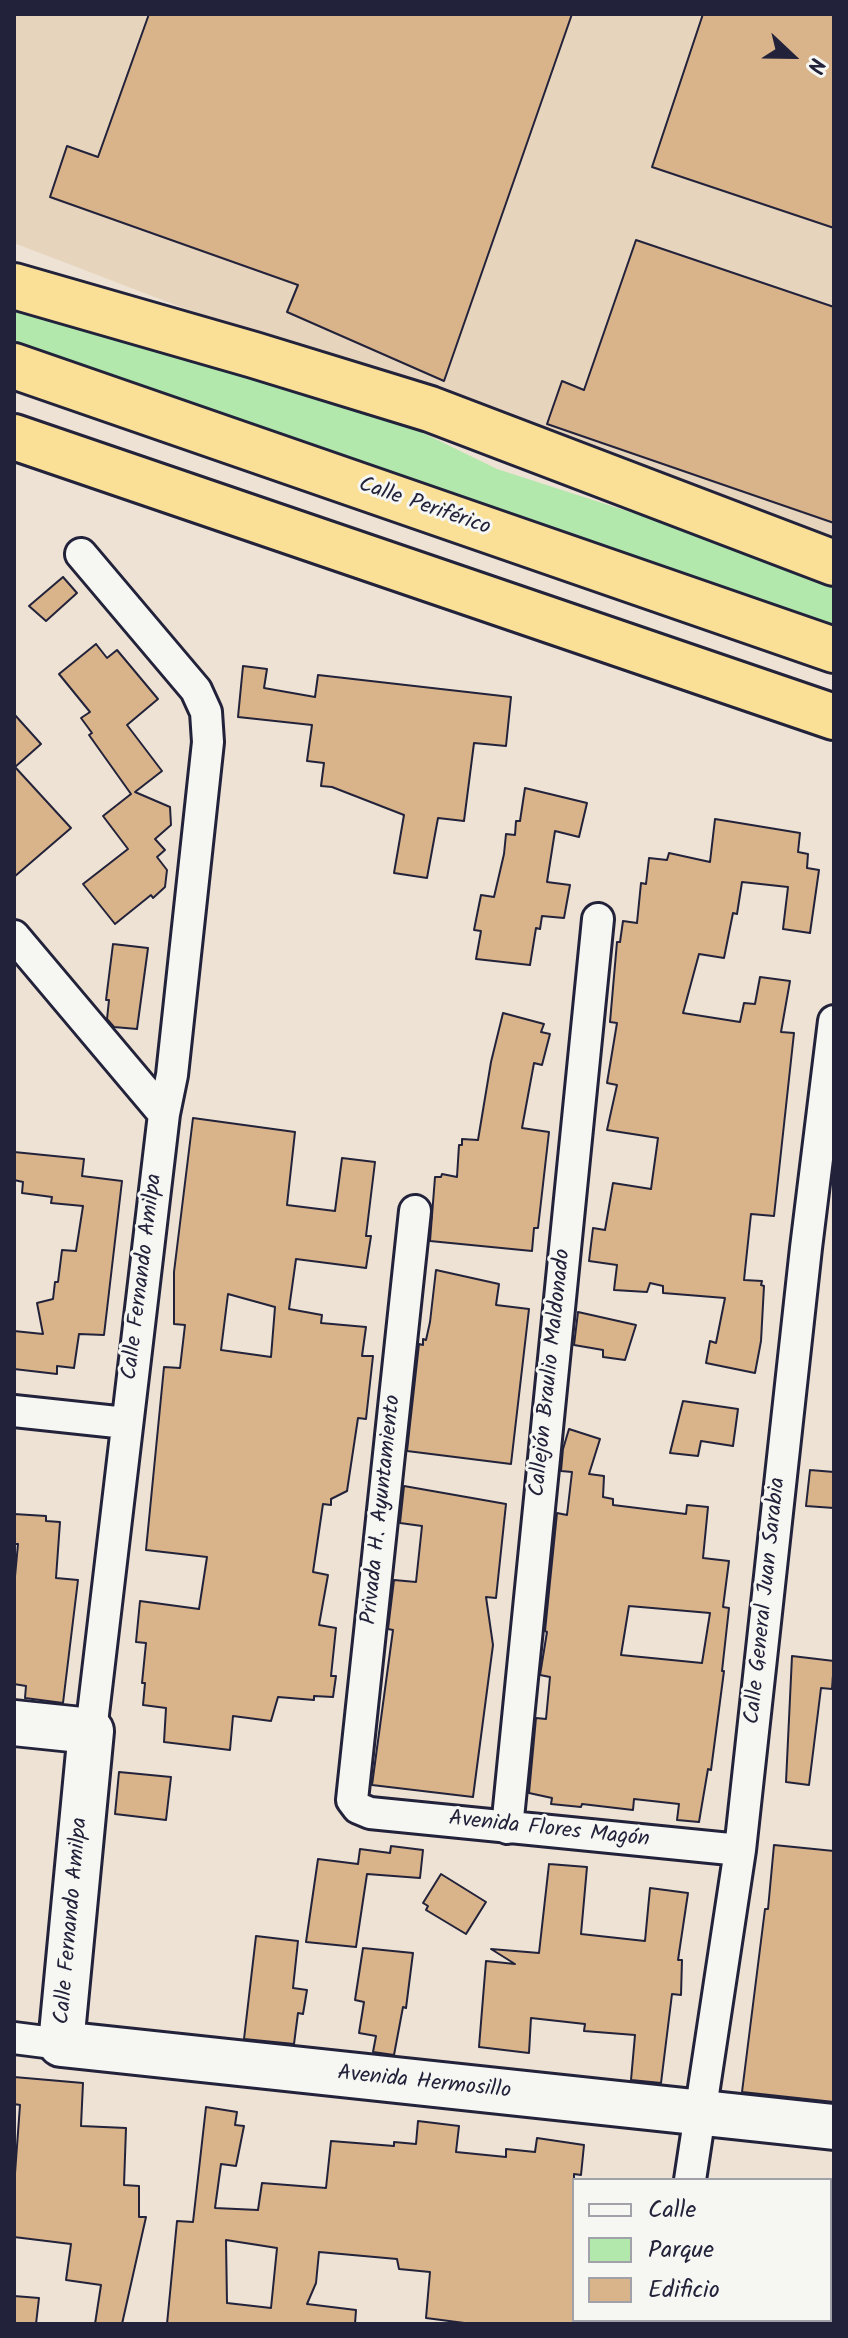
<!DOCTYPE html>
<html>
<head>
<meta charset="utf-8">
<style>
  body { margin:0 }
  #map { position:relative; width:848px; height:2338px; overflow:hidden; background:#ede2d3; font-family:Kalam,sans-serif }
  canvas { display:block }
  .frame { position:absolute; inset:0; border:16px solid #22223b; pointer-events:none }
  .legend { position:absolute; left:572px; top:2178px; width:260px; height:144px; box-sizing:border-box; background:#f6f6f2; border:2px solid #a1a1a9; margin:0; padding:10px 14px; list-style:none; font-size:24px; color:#22223b }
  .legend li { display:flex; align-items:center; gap:16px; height:40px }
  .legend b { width:40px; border:2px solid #a1a1a9 }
  .north { position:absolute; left:752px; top:16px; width:80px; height:80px; -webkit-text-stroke:6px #f6f6f2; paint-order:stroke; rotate:112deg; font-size:22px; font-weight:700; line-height:32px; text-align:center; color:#22223b }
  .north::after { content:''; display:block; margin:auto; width:28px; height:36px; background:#22223b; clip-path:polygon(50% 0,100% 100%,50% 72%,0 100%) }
</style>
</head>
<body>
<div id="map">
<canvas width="848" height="2338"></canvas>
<div class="frame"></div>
<ul class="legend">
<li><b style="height:10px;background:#f6f6f2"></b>Calle</li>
<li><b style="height:22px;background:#b2e8ab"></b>Parque</li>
<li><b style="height:22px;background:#d9b38a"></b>Edificio</li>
</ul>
<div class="north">N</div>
</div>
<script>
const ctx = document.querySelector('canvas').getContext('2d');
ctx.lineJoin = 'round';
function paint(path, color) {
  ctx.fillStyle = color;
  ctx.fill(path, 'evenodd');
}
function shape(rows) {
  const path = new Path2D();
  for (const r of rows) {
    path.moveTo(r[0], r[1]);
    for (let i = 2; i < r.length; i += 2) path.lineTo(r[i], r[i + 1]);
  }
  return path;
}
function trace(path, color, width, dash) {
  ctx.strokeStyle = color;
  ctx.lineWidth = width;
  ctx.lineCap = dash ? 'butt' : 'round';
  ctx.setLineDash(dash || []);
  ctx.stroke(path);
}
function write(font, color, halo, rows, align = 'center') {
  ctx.font = font + ' Kalam,sans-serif';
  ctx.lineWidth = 6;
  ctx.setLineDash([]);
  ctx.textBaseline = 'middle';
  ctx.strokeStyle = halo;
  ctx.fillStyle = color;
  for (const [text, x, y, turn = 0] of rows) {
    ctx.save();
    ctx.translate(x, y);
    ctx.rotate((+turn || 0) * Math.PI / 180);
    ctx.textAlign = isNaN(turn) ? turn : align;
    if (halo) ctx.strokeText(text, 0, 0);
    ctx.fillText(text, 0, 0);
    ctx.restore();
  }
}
const built = shape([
  [14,14,834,14,834,551,475,420,14,243]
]);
const green = shape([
  [14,305,244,369,413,428,497,469,735,546,834,584,834,629,14,346]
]);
const building = shape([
  [149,14,572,14,444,381,287,312,298,285,50,197,67,146,98,157,149,14],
  [703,14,834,14,834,228,652,167,703,14],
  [636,240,834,307,834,523,547,424,562,381,584,390,636,240],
  [63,577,77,593,46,621,29,606,63,577],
  [96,644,107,658,117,650,158,699,127,725,162,771,135,792,170,807,171,825,155,839,165,850,157,857,167,870,165,887,153,898,151,895,115,924,83,884,128,849,103,816,131,794,89,735,92,733,81,718,90,712,59,674,96,644],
  [243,666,267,669,264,688,315,697,318,675,511,697,506,746,474,743,464,821,438,818,427,878,394,873,404,815,332,787,321,786,324,763,307,761,312,725,238,717,243,666],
  [14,714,41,744,15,767,71,828,14,877,14,714],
  [525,788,587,803,579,837,555,831,547,882,570,885,564,918,542,916,540,929,536,928,530,965,476,959,481,931,474,930,481,895,494,897,504,854,506,834,515,835,516,821,520,821,525,788],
  [715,819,800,833,798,852,808,854,807,868,819,870,810,933,783,929,788,887,742,882,737,914,733,913,724,958,699,954,683,1013,740,1022,744,1003,755,1004,760,977,790,981,781,1032,794,1033,774,1216,751,1214,744,1280,762,1281,761,1285,764,1286,761,1341,755,1373,706,1363,710,1341,716,1343,725,1298,663,1293,663,1286,650,1283,647,1292,614,1290,617,1265,589,1261,593,1228,605,1230,613,1183,651,1189,658,1138,607,1130,617,1085,607,1083,617,1023,610,1022,617,942,620,942,623,921,637,923,641,883,646,884,649,858,667,860,669,853,710,862,715,819],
  [113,944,148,948,137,1029,114,1027,107,1019,109,1000,106,1000,113,944],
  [503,1013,544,1024,541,1032,550,1034,542,1065,534,1063,522,1128,549,1132,538,1228,534,1228,532,1251,430,1241,435,1177,441,1177,442,1174,457,1177,459,1145,462,1145,462,1139,478,1140,491,1062,503,1013],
  [193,1118,295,1132,287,1205,335,1211,342,1158,375,1162,366,1236,371,1236,366,1268,296,1259,289,1309,322,1315,321,1323,366,1327,362,1356,373,1356,366,1419,358,1418,347,1491,331,1499,331,1505,323,1504,313,1572,328,1575,319,1625,336,1628,331,1676,336,1676,333,1697,314,1696,314,1700,278,1697,271,1721,233,1716,230,1750,164,1742,166,1708,143,1705,145,1683,142,1683,146,1643,136,1642,140,1601,199,1609,207,1557,146,1550,164,1367,180,1368,185,1325,174,1324,174,1272,193,1118],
  [228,1294,275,1307,271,1357,221,1350,228,1294],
  [14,1152,84,1159,82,1176,122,1181,104,1335,79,1334,74,1368,57,1366,57,1374,14,1369,14,1331,43,1334,37,1303,53,1299,55,1282,58,1282,62,1250,76,1251,83,1206,51,1203,52,1197,22,1193,23,1182,14,1180,14,1152],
  [436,1270,499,1284,496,1305,529,1309,511,1464,407,1451,419,1344,423,1345,423,1339,426,1340,430,1322,436,1270],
  [578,1312,636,1325,625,1360,603,1357,603,1350,574,1345,578,1312],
  [683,1401,738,1409,733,1446,701,1441,698,1456,670,1453,683,1401],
  [569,1429,600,1439,589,1474,604,1476,603,1497,613,1499,613,1505,686,1514,687,1505,708,1507,703,1558,729,1561,723,1607,729,1608,722,1671,724,1671,711,1770,708,1769,699,1822,677,1820,679,1804,634,1799,633,1810,582,1804,581,1807,551,1804,552,1798,529,1793,536,1718,546,1719,550,1677,540,1675,547,1632,545,1631,557,1513,567,1515,572,1472,561,1471,563,1449,569,1429],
  [629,1606,710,1613,702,1663,621,1655,629,1606],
  [810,1470,834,1472,834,1508,806,1506,810,1470],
  [404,1486,506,1504,496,1598,486,1597,493,1645,473,1797,372,1785,393,1630,388,1629,394,1580,416,1582,422,1526,400,1523,404,1486],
  [14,1514,46,1516,46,1521,60,1522,56,1578,78,1580,63,1703,25,1698,26,1686,14,1684,14,1587,18,1544,14,1544,14,1514],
  [792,1656,834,1661,832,1689,821,1688,809,1785,786,1782,792,1656],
  [119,1772,171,1777,166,1820,115,1814,119,1772],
  [774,1845,834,1851,834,2102,742,2092,765,1909,768,1909,774,1845],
  [391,1846,423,1850,420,1878,367,1874,356,1947,306,1942,318,1859,358,1864,360,1849,390,1853,391,1846],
  [549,1864,587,1867,581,1934,645,1941,650,1888,688,1893,678,1960,682,1960,681,1995,672,1994,661,2083,631,2080,635,2035,584,2031,585,2024,531,2018,529,2053,479,2047,486,1961,515,1964,491,1949,539,1953,549,1864],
  [441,1874,486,1902,466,1934,426,1910,428,1906,423,1903,441,1874],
  [256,1936,298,1941,293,1988,307,1990,303,2014,298,2013,294,2044,244,2039,256,1936],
  [363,1948,413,1953,406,2008,403,2007,394,2055,373,2052,376,2036,359,2033,364,2002,355,2000,363,1948],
  [14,2077,83,2083,81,2126,126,2128,124,2185,139,2186,139,2217,146,2217,122,2324,95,2324,101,2285,66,2280,71,2244,14,2237,14,2187,20,2105,14,2104,14,2077],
  [206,2107,237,2112,235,2125,244,2126,236,2166,221,2164,215,2208,258,2210,262,2183,326,2188,331,2141,394,2146,394,2142,416,2144,418,2121,459,2126,456,2152,506,2157,506,2149,535,2152,537,2138,584,2145,581,2175,574,2174,574,2324,472,2324,426,2318,430,2272,399,2269,397,2259,319,2252,316,2283,307,2304,356,2310,355,2324,167,2324,177,2221,193,2222,206,2107],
  [226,2240,277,2248,271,2308,227,2303,226,2240],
  [14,2296,39,2298,36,2324,14,2324,14,2296]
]);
const street = shape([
  [81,554,196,690,206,712,208,742,172,1075,164,1114,91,1731],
  [14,936,164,1114],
  [415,1211,352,1800,358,1808,370,1813,740,1850],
  [14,1411,126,1423],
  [507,1828,598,919],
  [14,2038,61,2044],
  [690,2180,740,1850,806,1248,834,1021],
  [668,2324,669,2320]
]);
const secondary = shape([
  [14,1723,91,1731,61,2044,834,2127]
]);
const highway = shape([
  [14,286,254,355,430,409,834,563],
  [14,366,834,650],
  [14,437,834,717]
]);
const streetNames = [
  ["Calle Periférico",424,508,19],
  ["Calle Fernando Amilpa",144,1277,-83],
  ["Callejón Braulio Maldonado",552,1373,-84],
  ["Privada H. Ayuntamiento",383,1510,-84],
  ["Calle General Juan Sarabia",767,1601,-84],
  ["Avenida Flores Magón",549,1831,6],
  ["Calle Fernando Amilpa",73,1921,-85],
  ["Avenida Hermosillo",424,2084,6]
];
paint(built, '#e7d4bd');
paint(green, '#b2e8ab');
paint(building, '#d9b38a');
trace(building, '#22223b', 2);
trace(street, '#22223b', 36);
trace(secondary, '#22223b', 50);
trace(highway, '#22223b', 50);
trace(street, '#f6f6f2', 30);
trace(secondary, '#f6f6f2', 44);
trace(highway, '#fadf96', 44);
write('22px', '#22223b', '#f6f6f2', streetNames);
</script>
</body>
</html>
